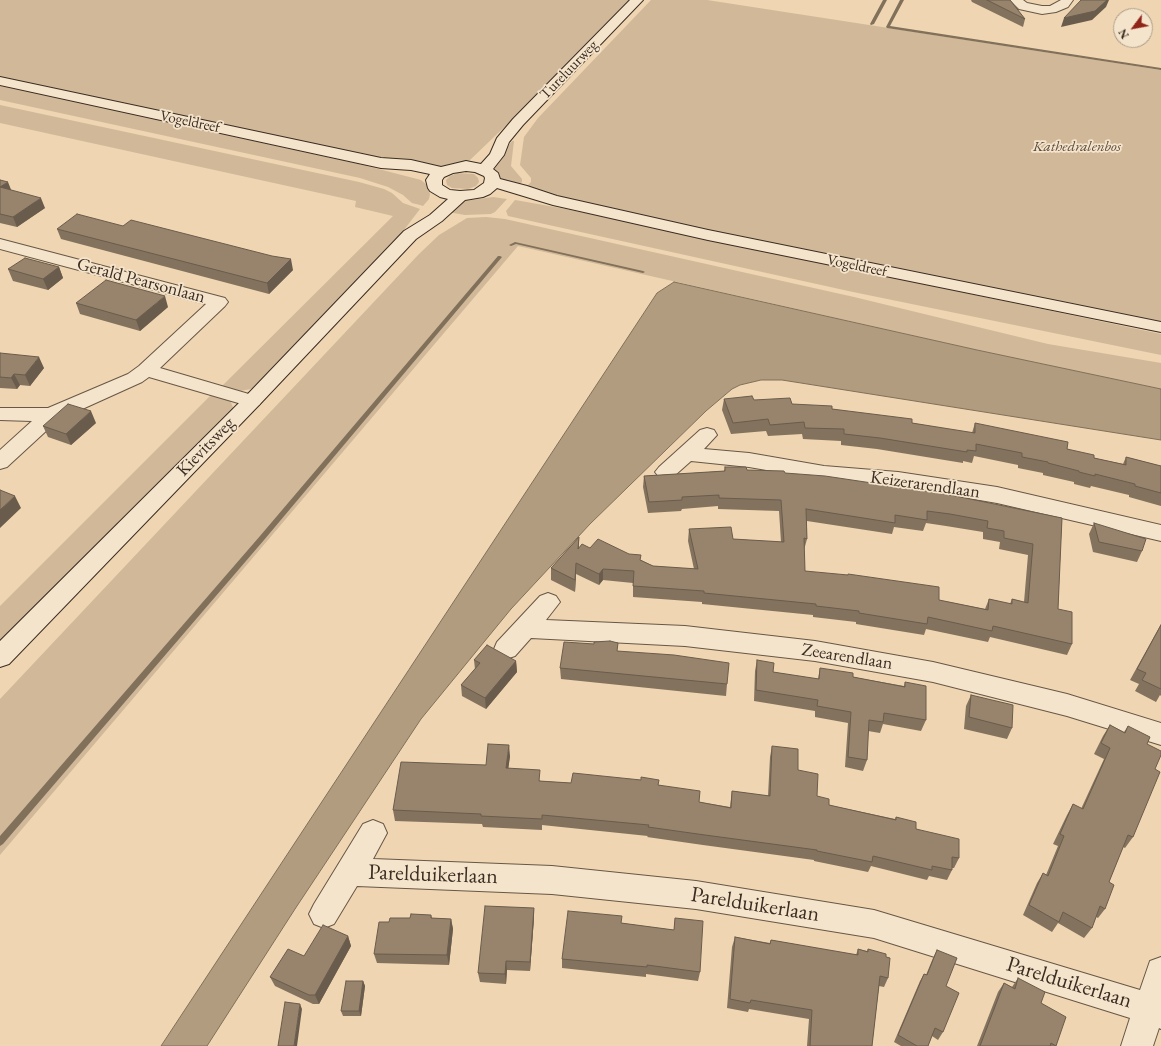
<!DOCTYPE html>
<html>
<head>
<meta charset="utf-8">
<style>
  body { margin:0 }
  #map { position:relative; width:1161px; height:1046px; overflow:hidden; background:#efd5b1; font-family:"EB Garamond",serif }
  canvas { display:block }
  .north { position:absolute; left:1113px; top:8px; width:40px; height:40px; box-sizing:border-box; background:#f5e4cc; border:1px solid #aa9b88; border-radius:50%; rotate:238deg; font-size:11px; font-weight:700; line-height:16px; text-align:center; color:#3a2d22 }
  .north::after { content:''; display:block; margin:auto; width:14px; height:18px; background:#8f2418; clip-path:polygon(50% 0,100% 100%,50% 72%,0 100%) }
</style>
</head>
<body>
<div id="map">
<canvas width="1161" height="1046"></canvas>
<div class="north">N</div>
</div>
<script>
const ctx = document.querySelector('canvas').getContext('2d');
ctx.lineJoin = 'round';
function paint(path, color) {
  ctx.fillStyle = color;
  ctx.fill(path, 'evenodd');
}
function shape(rows) {
  const path = new Path2D();
  for (const r of rows) {
    path.moveTo(r[0], r[1]);
    for (let i = 2; i < r.length; i += 2) path.lineTo(r[i], r[i + 1]);
  }
  return path;
}
function trace(path, color, width, dash) {
  ctx.strokeStyle = color;
  ctx.lineWidth = width;
  ctx.lineCap = dash ? 'butt' : 'round';
  ctx.setLineDash(dash || []);
  ctx.stroke(path);
}
function write(font, color, halo, rows, align = 'center') {
  ctx.font = font + ' "EB Garamond",serif';
  ctx.lineWidth = 3.5;
  ctx.setLineDash([]);
  ctx.textBaseline = 'middle';
  ctx.strokeStyle = halo;
  ctx.fillStyle = color;
  for (const [text, x, y, turn = 0] of rows) {
    ctx.save();
    ctx.translate(x, y);
    ctx.rotate((+turn || 0) * Math.PI / 180);
    ctx.textAlign = isNaN(turn) ? turn : align;
    if (halo) ctx.strokeText(text, 0, 0);
    ctx.fillText(text, 0, 0);
    ctx.restore();
  }
}
const green = shape([
  [0,0,630,0,520,112,470,160,462,163,440,167,427,166,341,150,0,78],
  [651,0,707,0,1161,70,1161,322,680,224,577,201,526,187,531,182,531,178,520,165,524,137,538,118],
  [0,85,363,165,421,180,427,185,430,194,429,199,423,206,420,205,412,203,403,195,388,187,360,178,0,100],
  [0,105,359,182,384,189,392,193,403,203,420,209,391,247,256,388,240,391,222,386,393,216,355,207,356,201,0,123],
  [512,141,514,141,511,166,522,179,522,182,518,186,502,181,499,178,493,167],
  [457,173,474,174,478,178,479,182,476,186,468,189,452,188,447,185,446,180,450,176],
  [493,197,507,199,495,212,491,214,465,215,448,212,459,203,465,201],
  [515,200,566,209,1161,334,1161,355,853,292,508,216,506,211],
  [486,217,505,219,854,297,1048,344,1161,363,1161,389,977,350,518,246,0,855,0,699,419,254,439,235,467,218],
  [211,395,230,400,234,410,0,647,0,606]
]);
const water = shape([
  [674,282,977,350,1161,389,1161,440,782,380,761,380,740,385,732,389,706,411,590,524,511,609,421,719,295,909,207,1046,161,1046,657,293,674,282]
]);
const stream = shape([
  [883,0,887,0,874,24,871,25,870,24,883,0],
  [900,0,904,0,890,26,1161,68,1161,70,887,28,886,27,900,0],
  [515,242,643,271,645,272,643,273,516,244,511,246,509,245,515,242],
  [498,256,500,256,502,257,264,540,3,844,0,846,0,836,260,536,498,256]
]);
const street = shape([
  [1010,0,1023,0,1027,3,1042,6,1050,6,1061,0,1073,0,1068,7,1056,12,1042,14,1019,9,1010,0],
  [0,239,225,298,228,302,225,306,160,368,259,397,262,401,259,405,252,407,149,377,142,382,58,420,7,467,0,469,0,450,32,421,0,420,0,408,48,408,128,374,139,366,206,304,0,249,0,239],
  [707,428,714,430,717,435,704,449,749,453,824,466,898,472,997,487,1161,525,1161,541,997,503,898,486,824,480,749,467,691,461,673,477,666,479,659,477,655,472,659,467,700,430,707,428],
  [548,593,556,596,560,602,546,620,685,626,815,641,933,662,1067,694,1161,723,1161,745,1067,716,933,682,815,661,685,646,531,638,515,656,506,659,497,656,494,649,497,642,540,596,548,593],
  [373,820,383,824,387,833,373,859,552,866,696,881,874,910,1140,990,1150,961,1161,957,1161,1029,1159,1028,1153,1046,1121,1046,1130,1018,874,938,696,909,552,894,357,886,334,924,324,928,314,924,309,914,314,904,363,824,373,820]
]);
const secondary = shape([
  [630,0,643,0,523,125,509,142,504,155,493,169,498,173,500,179,527,186,557,196,708,230,1161,322,1161,332,708,240,553,205,497,188,490,194,483,197,465,200,442,221,416,239,259,405,9,664,0,667,0,641,245,397,404,231,430,215,448,199,440,197,430,191,428,188,426,180,430,174,411,170,381,168,0,85,0,77,381,158,411,160,441,167,466,161,481,164,490,154,497,138,513,119,630,0],
  [466,171,475,172,484,176,485,178,484,183,474,190,460,191,450,190,442,185,442,180,444,177,453,173,466,171]
]);
const wall = shape([
  [971,0,1010,0,1025,19,1023,27,972,2],
  [0,180,11,190,45,208,17,227,0,223],
  [57,229,293,270,269,294,61,239],
  [59,267,63,278,48,290,13,281,8,269],
  [76,303,168,307,140,331,80,314],
  [0,353,44,368,30,386,20,385,17,389,0,388],
  [724,399,754,400,832,409,912,423,972,433,975,423,1067,449,1094,458,1123,464,1126,457,1161,466,1161,506,1129,497,1129,495,1091,486,1090,488,1074,484,1074,482,1043,475,1043,473,1018,468,1018,465,974,456,972,463,963,461,963,463,877,449,841,445,841,441,803,439,802,434,768,436,766,431,731,434,722,410],
  [96,423,71,445,48,437,43,426],
  [725,467,747,470,785,473,1062,518,1058,609,1072,644,1067,655,990,637,988,642,926,629,924,635,856,624,856,622,813,617,813,615,702,604,702,602,633,597,633,583,603,580,599,585,576,574,575,592,551,580,551,568,579,537,579,548,590,548,641,560,653,566,694,569,688,541,689,529,733,539,781,542,779,511,718,509,718,506,682,509,681,511,648,513,643,487,644,476,724,471],
  [807,521,892,534,894,527,923,531,926,523,946,526,983,532,983,539,1000,542,999,549,1028,555,1024,602,1012,599,1010,604,989,599,985,609,939,600,805,571,804,550,807,539],
  [1094,523,1142,551,1137,562,1093,552,1089,534],
  [1161,624,1161,696,1160,695,1156,702,1135,691,1139,684,1130,680],
  [618,651,727,684,726,696,561,679,560,668],
  [474,660,516,661,517,672,486,709,462,696,461,685,475,669],
  [757,660,773,672,818,679,820,668,853,677,904,686,905,682,926,720,921,731,883,724,880,733,868,731,867,760,863,771,845,767,848,723,815,717,815,711,754,701,755,671],
  [971,695,1012,728,1007,739,964,729,966,706],
  [1110,725,1124,732,1128,726,1147,744,1155,769,1133,837,1125,848,1123,847,1109,882,1105,909,1098,918,1096,917,1092,928,1084,938,1058,923,1052,932,1023,915,1037,883,1043,873,1046,875,1058,846,1053,844,1067,815,1073,804,1081,809,1104,759,1094,754,1103,736],
  [772,746,798,770,817,796,829,805,895,819,896,817,916,829,959,858,954,868,952,868,952,870,947,880,929,876,927,880,871,866,868,872,814,861,814,860,703,845,647,837,648,836,542,825,542,830,483,827,482,824,395,821,393,810,486,765,510,756,508,768,541,781,571,783,659,785,699,802,730,807,732,791,768,796,770,757],
  [534,908,534,918,530,971,507,970,506,984,480,982,478,973],
  [431,915,432,918,451,919,453,929,449,965,377,963,374,954,389,922],
  [675,918,700,972,698,981,646,974,646,977,562,968,562,959,621,923,674,930],
  [348,936,351,946,319,1004,313,1004,275,986,270,977],
  [735,937,770,943,771,940,856,955,858,949,867,951,868,949,886,957,888,978,884,987,879,986,872,1046,807,1046,809,1019,749,1009,748,1012,727,1008,732,947],
  [937,950,946,986,943,1032,938,1040,932,1036,928,1046,901,1046,894,1042,920,981,924,974,926,975,933,958],
  [1018,978,1041,1003,1056,1046,977,1046,998,992,1004,983,1012,987],
  [363,981,365,986,361,1016,343,1016,341,1011]
]);
const shadedWall = shape([
  [1107,0,1109,0,1106,7,1092,20,1061,27,1064,18],
  [8,182,12,192,0,187],
  [41,198,45,208,17,227,13,217],
  [291,259,293,270,269,294,267,283],
  [59,267,63,278,48,290,43,279],
  [165,296,168,307,140,331,136,320],
  [39,357,44,368,30,386,25,375],
  [14,374,20,385,17,389,11,378],
  [91,411,96,423,71,445,66,434],
  [15,496,21,508,0,528,0,510],
  [576,563,576,574,575,592,575,580],
  [603,569,603,580,599,585,599,574],
  [516,661,517,672,486,709,485,698],
  [509,745,510,756,507,779,506,768],
  [534,908,534,918,530,971,530,962],
  [451,919,453,929,449,965,447,955],
  [348,936,351,946,319,1004,315,995],
  [506,961,507,970,506,984,505,974],
  [363,981,365,986,361,1016,359,1011],
  [300,1004,302,1009,297,1046,294,1046]
]);
const building = shape([
  [987,0,1010,0,1025,19,987,0],
  [1081,0,1107,0,1095,11,1064,18,1081,0],
  [0,180,8,182,0,187,0,180],
  [0,187,41,198,13,217,0,214,0,187],
  [77,214,123,226,131,220,272,256,291,259,267,283,57,229,77,214],
  [25,258,59,267,43,279,8,269,25,258],
  [106,280,165,296,136,320,76,303,106,280],
  [0,353,39,357,25,375,14,374,11,378,0,377,0,353],
  [752,396,754,400,790,398,792,404,832,406,832,409,912,419,912,423,975,433,975,423,1068,442,1067,449,1094,455,1094,458,1126,465,1126,457,1161,466,1161,493,1135,486,1135,484,1095,474,1095,476,1079,472,1079,471,1048,463,1048,462,1022,457,1022,453,976,444,976,451,967,450,967,452,880,438,844,434,844,429,805,428,804,422,770,425,768,419,733,423,724,399,752,396],
  [68,404,91,411,66,434,43,426,68,404],
  [725,467,746,467,747,470,784,471,785,473,825,476,946,494,1062,518,1058,609,1072,612,1072,644,993,626,992,631,928,617,927,624,859,613,859,611,816,606,816,604,704,593,704,591,633,586,634,571,603,569,599,574,576,563,575,580,551,568,579,537,578,549,582,544,590,548,598,539,629,554,641,555,640,560,653,566,698,569,689,529,731,527,733,539,784,542,781,500,719,498,719,495,682,497,682,500,649,502,644,476,725,471,725,467],
  [806,509,895,523,895,515,927,520,927,511,950,514,988,521,987,528,1004,531,1004,538,1033,544,1028,603,1012,599,1012,604,989,599,988,610,939,600,939,587,848,574,848,575,805,571,804,538,807,539,806,509],
  [0,490,15,496,0,510,0,490],
  [1094,523,1146,539,1142,551,1099,542,1094,523],
  [1161,625,1161,689,1142,680,1146,673,1137,669,1161,625],
  [610,641,618,643,617,651,674,655,729,663,727,684,560,668,564,642,594,644,594,642,610,641],
  [487,645,516,661,485,698,461,685,480,663,474,660,487,645],
  [757,660,774,663,773,672,819,679,820,668,853,673,853,677,905,687,905,682,926,686,926,720,884,713,883,722,869,720,867,760,848,757,851,712,817,706,818,700,756,690,757,660],
  [971,695,1013,705,1012,728,969,717,971,695],
  [1110,725,1125,733,1128,726,1150,737,1147,744,1161,751,1161,755,1155,769,1160,772,1133,837,1128,835,1109,882,1114,885,1105,909,1100,906,1092,928,1063,912,1059,922,1029,905,1043,873,1048,876,1064,836,1060,834,1073,804,1083,809,1110,748,1101,743,1110,725],
  [488,744,509,745,506,768,540,770,539,781,571,783,573,773,641,780,641,777,659,780,658,785,700,791,699,802,731,808,732,791,770,796,772,746,798,749,798,770,818,774,817,796,829,799,829,805,896,820,896,817,916,822,916,829,959,839,959,858,952,857,952,870,932,866,932,870,873,856,872,862,817,851,817,850,705,835,648,827,649,825,542,815,542,819,481,816,481,814,393,810,401,762,486,765,488,744],
  [485,906,534,908,530,962,506,961,505,974,478,973,485,906],
  [568,911,622,916,621,923,674,930,675,918,703,921,700,972,647,965,647,967,562,959,568,911],
  [411,914,431,915,431,918,451,919,447,955,374,954,379,922,389,922,390,918,410,918,411,914],
  [323,925,348,936,315,995,309,995,270,977,288,949,304,956,323,925],
  [735,937,770,944,771,940,858,955,858,949,868,952,868,949,886,954,886,957,890,958,888,978,880,976,872,1046,810,1046,812,1010,751,1000,750,1003,730,999,735,937],
  [937,950,957,958,946,986,959,993,943,1032,935,1028,928,1046,917,1046,898,1035,924,974,927,975,937,950],
  [1018,978,1045,992,1041,1003,1066,1017,1056,1046,1051,1043,1050,1046,980,1046,1004,983,1015,989,1018,978],
  [346,981,363,981,359,1011,341,1011,346,981],
  [285,1002,300,1004,294,1046,278,1046,285,1002]
]);
const farStreetnames = [
  ["Tureluurweg",569,70,-46],
  ["Vogeldreef",190,122,12],
  ["Vogeldreef",857,266,12]
];
const farParknames = [
  ["Kathedralenbos",1077,147]
];
const streetNames = [
  ["Gerald Pearsonlaan",141,281,15],
  ["Kievitsweg",206,447,-46],
  ["Keizerarendlaan",925,485,8],
  ["Zeearendlaan",847,657,9]
];
const nearStreetnames = [
  ["Parelduikerlaan",433,875,2],
  ["Parelduikerlaan",755,905,9],
  ["Parelduikerlaan",1069,983,17]
];
paint(green, '#d0b899');
paint(water, '#b19c80');
trace(water, '#81705a', 1);
paint(stream, '#81705a');
trace(street, '#675746', 2);
trace(secondary, '#3a2d22', 2);
paint(street, '#f5e4cc');
paint(secondary, '#f5e4cc');
paint(wall, '#83725d');
paint(shadedWall, '#6a5c4c');
paint(building, '#98846c');
trace(building, '#6a5c4c', 1);
write('15px', '#3a2d22', '#f5e4cc', farStreetnames);
write('italic 15px', '#58493a', '#f5e4cc', farParknames);
write('18px', '#3a2d22', '#f5e4cc', streetNames);
write('22px', '#3a2d22', '#f5e4cc', nearStreetnames);
</script>
</body>
</html>
